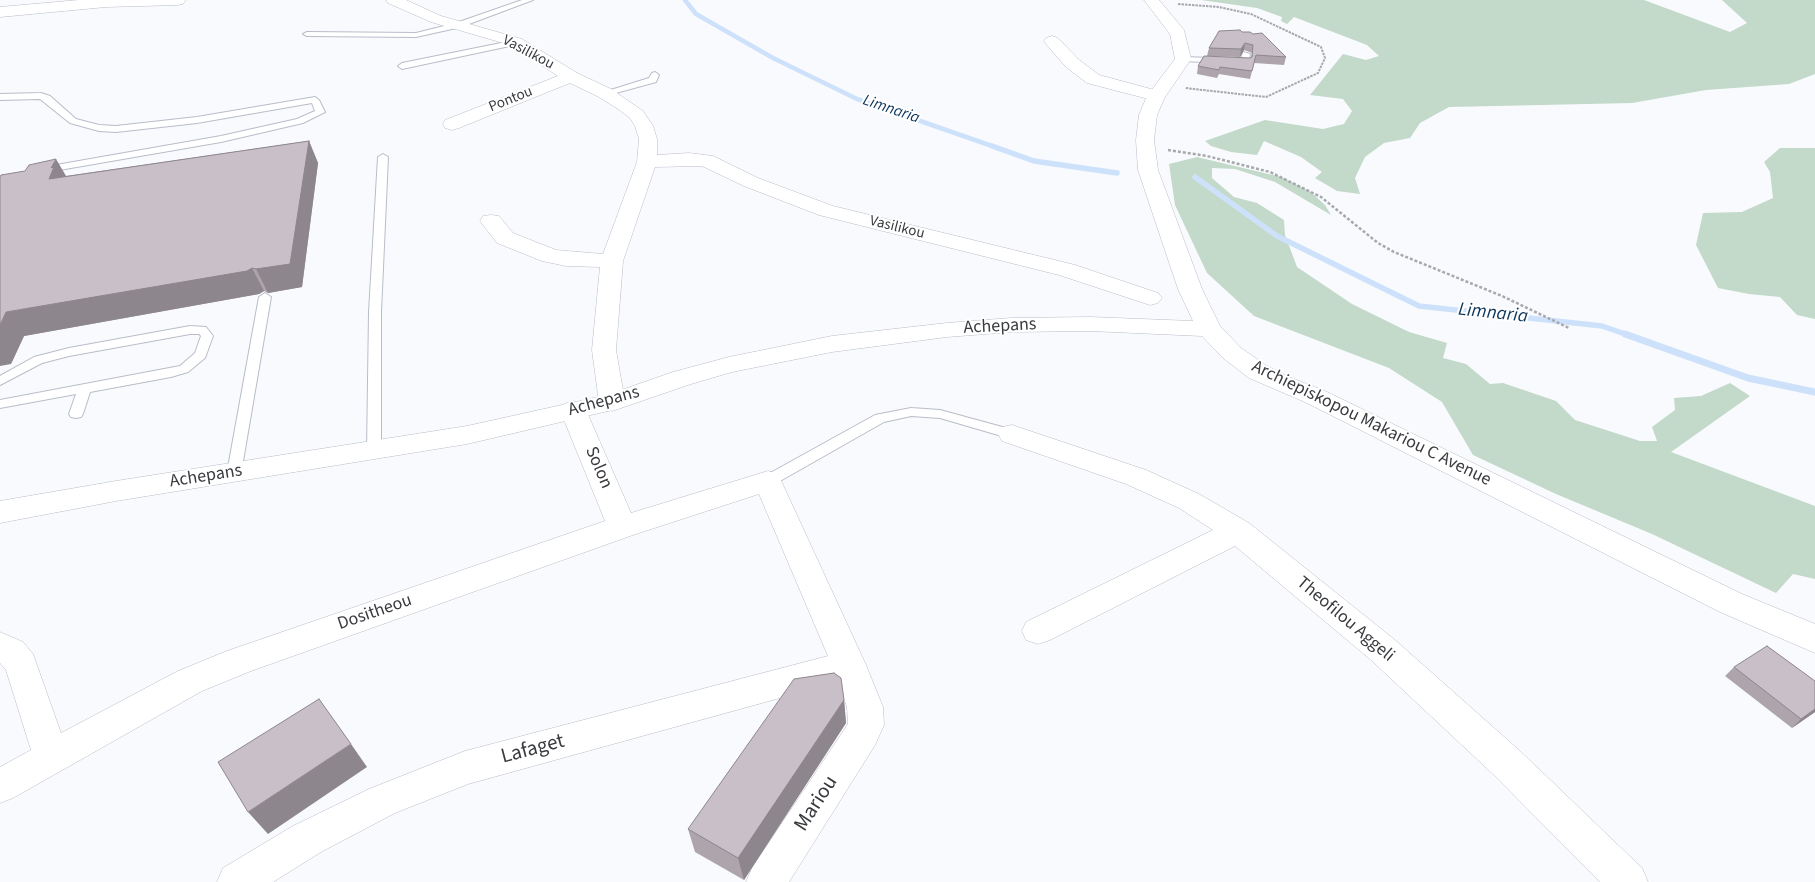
<!DOCTYPE html>
<html>
<head>
<meta charset="utf-8">
<style>
  body { margin:0 }
  canvas { display:block; background:#f8fafe }
</style>
</head>
<body>
<canvas width="1815" height="882"></canvas>
<script>
const ctx = document.querySelector('canvas').getContext('2d');
ctx.lineJoin = 'round';
function paint(path, color) {
  ctx.fillStyle = color;
  ctx.fill(path, 'evenodd');
}
function shape(rows) {
  const path = new Path2D();
  for (const r of rows) {
    path.moveTo(r[0], r[1]);
    for (let i = 2; i < r.length; i += 2) path.lineTo(r[i], r[i + 1]);
  }
  return path;
}
function trace(path, color, width, dash) {
  ctx.strokeStyle = color;
  ctx.lineWidth = width;
  ctx.lineCap = dash ? 'butt' : 'round';
  ctx.setLineDash(dash || []);
  ctx.stroke(path);
}
function write(font, color, halo, rows, align = 'center') {
  ctx.font = font + ' "Source Sans 3",sans-serif';
  ctx.lineWidth = 4;
  ctx.setLineDash([]);
  ctx.textBaseline = 'middle';
  ctx.strokeStyle = halo;
  ctx.fillStyle = color;
  for (const [text, x, y, turn = 0] of rows) {
    ctx.save();
    ctx.translate(x, y);
    ctx.rotate((+turn || 0) * Math.PI / 180);
    ctx.textAlign = isNaN(turn) ? turn : align;
    if (halo) ctx.strokeText(text, 0, 0);
    ctx.fillText(text, 0, 0);
    ctx.restore();
  }
}
const green = shape([
  [1201,0,1644,0,1730,32,1747,23,1722,0,1815,0,1815,74,1789,84,1706,90,1632,103,1449,107,1420,123,1410,138,1384,143,1365,157,1355,178,1360,194,1337,191,1315,178,1322,172,1301,157,1264,141,1257,155,1231,152,1211,146,1205,141,1265,120,1323,129,1344,124,1352,111,1343,99,1310,95,1343,54,1366,60,1379,56,1367,45,1294,17,1287,24,1281,21,1282,17,1257,8],
  [1780,148,1815,148,1815,319,1797,315,1780,297,1749,294,1718,288,1696,245,1703,213,1742,212,1773,198,1770,172,1764,162],
  [1197,157,1281,177,1311,192,1325,205,1331,215,1275,182,1235,169,1212,168,1212,178,1234,197,1257,203,1284,220,1285,235,1297,267,1352,304,1409,332,1447,343,1443,358,1466,364,1490,384,1503,383,1556,401,1575,420,1640,441,1657,441,1652,427,1675,410,1674,398,1701,396,1730,383,1750,396,1671,452,1815,506,1815,579,1793,574,1776,593,1652,534,1556,494,1473,455,1442,402,1389,368,1254,316,1207,273,1175,205,1169,164]
]);
const streamFar2 = shape([
  [685,0,696,14,773,58,857,99,995,147]
]);
const streamFar1 = shape([
  [992,146,1034,161,1117,173],
  [1195,177,1277,236,1419,306,1602,326,1628,335]
]);
const stream = shape([
  [1625,334,1748,378,1815,392]
]);
const pathFar1 = shape([
  [1178,4,1219,7,1251,14,1321,47,1325,58,1318,73,1266,97,1185,88]
]);
const path = shape([
  [1168,150,1207,156,1270,172,1321,197,1378,243,1394,252,1502,296,1569,328]
]);
const lane = shape([
  [522,0,533,0,461,27,416,37,307,36,303,34,307,32,416,33,456,23,522,0],
  [516,40,520,42,519,44,402,69,398,66,402,63,516,40],
  [1243,52,1250,54,1248,64,1183,61,1179,59,1183,57,1241,59,1243,52],
  [655,72,659,75,656,82,605,96,601,93,649,78,652,73,655,72],
  [41,93,50,96,76,119,99,125,116,126,197,117,315,97,319,100,325,112,303,123,221,142,42,173,39,172,39,168,221,136,297,119,315,111,312,103,197,123,116,132,99,131,70,123,40,99,0,100,0,94,41,93],
  [383,154,388,157,381,312,381,451,379,454,374,456,369,454,367,451,369,312,378,157,383,154],
  [265,293,271,297,241,473,239,477,234,478,229,477,227,473,259,297,265,293],
  [190,326,206,327,213,336,205,358,188,372,171,377,90,392,83,414,81,417,76,418,71,417,69,414,76,394,0,408,0,400,180,366,195,353,201,336,199,334,190,334,69,356,42,363,0,385,0,376,34,357,69,348,190,326],
  [911,408,940,410,1017,431,1019,434,1017,437,1012,439,940,418,911,416,884,422,773,485,763,485,761,481,763,477,875,415,911,408]
]);
const street = shape([
  [79,0,185,0,185,1,183,4,178,5,106,7,0,17,0,7,79,0],
  [386,0,406,0,441,16,522,39,577,73,611,89,643,111,653,126,657,139,657,155,689,153,713,156,758,178,833,206,1075,265,1158,293,1162,298,1158,303,1150,305,1059,275,819,215,744,186,702,166,655,167,623,261,616,350,625,402,621,408,612,411,603,408,599,402,592,350,600,267,566,266,542,261,497,243,480,221,483,216,491,215,499,216,513,233,556,250,603,254,637,162,639,139,635,126,630,118,618,109,599,97,570,83,459,128,452,130,445,128,443,124,445,120,558,76,510,45,431,22,388,3,386,0],
  [1052,36,1058,38,1078,59,1099,75,1162,92,1165,96,1162,100,1156,101,1087,83,1066,67,1046,44,1044,41,1046,38,1052,36],
  [573,401,582,404,586,410,631,513,768,471,778,474,866,665,883,707,884,725,875,745,789,882,746,882,752,868,848,724,847,707,838,682,468,784,395,813,321,852,273,882,217,882,223,868,293,826,369,789,465,751,828,656,759,494,633,535,251,671,202,691,13,798,0,803,0,767,31,750,6,670,0,663,0,632,23,642,33,654,61,733,178,671,227,651,605,521,560,410,564,404,573,401],
  [1012,425,1146,470,1199,494,1249,523,1395,640,1520,751,1642,868,1648,882,1600,882,1494,775,1371,660,1235,546,1050,640,1038,644,1026,640,1022,631,1026,622,1213,530,1179,508,1126,484,1002,441,998,434,1002,427,1012,425]
]);
const secondary = shape([
  [1144,0,1159,0,1184,30,1191,59,1165,97,1157,115,1154,140,1158,170,1202,289,1220,326,1241,348,1267,366,1289,377,1323,390,1742,594,1815,624,1815,653,1720,612,1305,402,1249,378,1223,358,1202,336,1090,331,1011,332,947,337,832,352,732,372,691,384,621,408,467,444,116,501,0,523,0,501,116,481,467,426,607,395,673,372,729,357,832,336,947,323,1011,318,1090,317,1193,321,1178,289,1138,170,1136,140,1139,115,1147,96,1175,59,1170,34,1144,0]
]);
const wall = shape([
  [1242,32,1253,34,1286,57,1284,65,1254,63,1250,79,1219,74,1217,78,1197,74,1198,66,1250,58,1251,57,1252,53,1244,50,1240,57,1207,56,1209,48],
  [309,141,318,163,302,287,268,293,264,291,259,294,24,336,11,364,66,176],
  [1734,667,1815,681,1815,712,1792,728,1725,676],
  [844,700,846,723,744,880,695,852,688,829]
]);
const shadedWall = shape([
  [1245,43,1244,50,1240,57,1241,49],
  [309,141,318,163,302,287,268,293,256,269],
  [56,159,69,181,49,179,51,168],
  [252,268,264,291,259,294,24,336,11,364,0,366,0,325,6,312],
  [844,700,846,723,744,880,738,858],
  [1815,709,1815,712,1792,728,1801,719],
  [351,744,367,767,268,834,248,812]
]);
const building = shape([
  [1240,30,1242,32,1250,32,1253,34,1262,33,1286,57,1256,55,1252,71,1220,67,1219,70,1198,66,1204,56,1250,58,1252,57,1253,45,1245,43,1241,49,1209,48,1219,31,1240,30],
  [309,141,290,264,256,269,252,268,247,271,6,312,0,325,0,177,1,175,25,171,29,165,56,159,51,168,54,167,49,179,309,141],
  [1767,646,1815,681,1815,709,1801,719,1734,667,1767,646],
  [834,673,841,678,844,700,738,858,688,829,794,679,834,673],
  [319,699,351,744,248,812,218,762,319,699]
]);
const farStreetnames = [
  ["Vasilikou",528,53,28],
  ["Pontou",511,100,-22],
  ["Vasilikou",897,228,14]
];
const farWaternames = [
  ["Limnaria",891,110,19]
];
const streetNames = [
  ["Achepans",1000,327,-3],
  ["Achepans",604,402,-15],
  ["Archiepiskopou Makariou C Avenue",1371,424,26],
  ["Solon",598,468,67],
  ["Achepans",206,477,-9],
  ["Dositheou",375,613,-19],
  ["Theofilou Aggeli",1345,620,40]
];
const waterNames = [
  ["Limnaria",1493,314,6]
];
const nearStreetnames = [
  ["Lafaget",533,750,-15],
  ["Mariou",817,804,-57]
];
paint(green, '#c3d9c9');
trace(streamFar2, '#cde2fa', 4.5);
trace(streamFar1, '#cde2fa', 5.5);
trace(stream, '#cde2fa', 7);
trace(lane, '#b9bdc8', 2);
trace(street, '#b9bdc8', 1);
trace(secondary, '#b9bdc8', 1);
trace(pathFar1, '#a7a9ad', 2, [2.5, 1]);
trace(path, '#a7a9ad', 2.5, [3, 2]);
paint(lane, '#fff');
paint(street, '#fff');
paint(secondary, '#fff');
paint(wall, '#ada4ac');
paint(shadedWall, '#8d868c');
paint(building, '#c9bfc8');
trace(building, '#8d868c', 1);
write('15px', '#393b3f', '#fff', farStreetnames);
write('italic 16px', '#0c355a', '#fff', farWaternames);
write('18px', '#393b3f', '#fff', streetNames);
write('italic 19px', '#0c355a', '#fff', waterNames);
write('21px', '#393b3f', '#fff', nearStreetnames);
</script>
</body>
</html>
